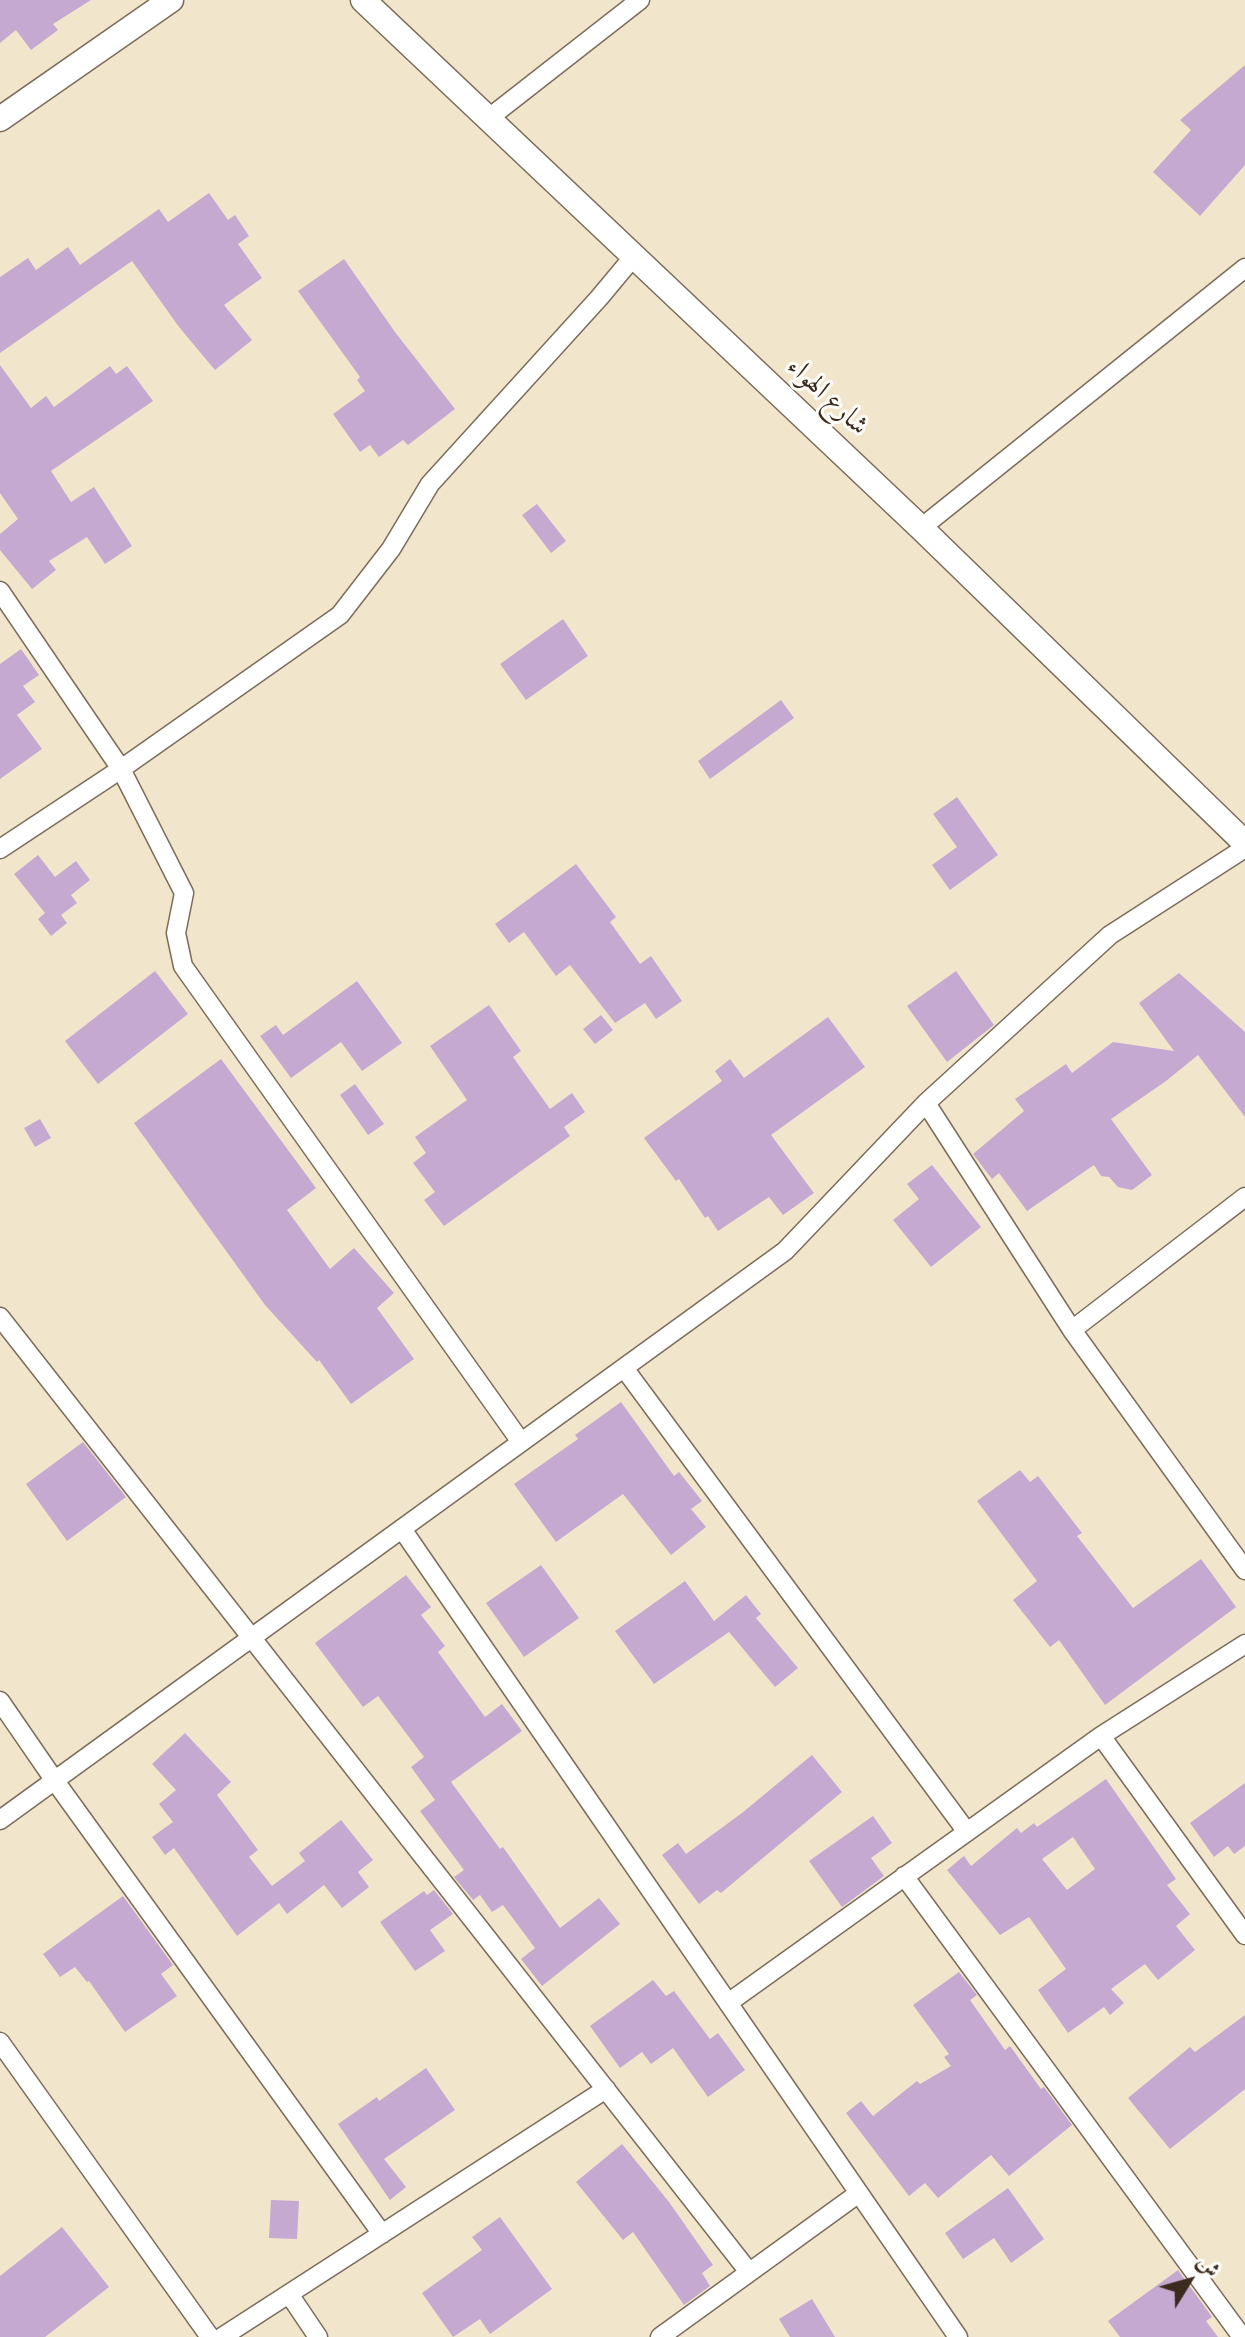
<!DOCTYPE html>
<html>
<head>
<meta charset="utf-8">
<style>
  body { margin:0 }
  #map { position:relative; width:1245px; height:2337px; overflow:hidden; background:#f1e6cc; font-family:Alegreya,Amiri,serif }
  canvas { display:block }
  .north { position:absolute; left:1149px; top:2241px; width:80px; height:80px; -webkit-text-stroke:6px #fdfcf7; paint-order:stroke; rotate:53deg; font-size:22px; font-weight:700; line-height:32px; text-align:center; color:#3b2a1e }
  .north::after { content:''; display:block; margin:auto; width:28px; height:36px; background:#3b2a1e; clip-path:polygon(50% 0,100% 100%,50% 72%,0 100%) }
</style>
</head>
<body>
<div id="map">
<canvas width="1245" height="2337"></canvas>
<div class="north">ش</div>
</div>
<script>
const ctx = document.querySelector('canvas').getContext('2d');
ctx.lineJoin = 'round';
function paint(path, color) {
  ctx.fillStyle = color;
  ctx.fill(path, 'evenodd');
}
function shape(rows) {
  const path = new Path2D();
  for (const r of rows) {
    path.moveTo(r[0], r[1]);
    for (let i = 2; i < r.length; i += 2) path.lineTo(r[i], r[i + 1]);
  }
  return path;
}
function trace(path, color, width, dash) {
  ctx.strokeStyle = color;
  ctx.lineWidth = width;
  ctx.lineCap = dash ? 'butt' : 'round';
  ctx.setLineDash(dash || []);
  ctx.stroke(path);
}
function write(font, color, halo, rows, align = 'center') {
  ctx.font = font + ' Alegreya,Amiri,serif';
  ctx.lineWidth = 6;
  ctx.setLineDash([]);
  ctx.textBaseline = 'middle';
  ctx.strokeStyle = halo;
  ctx.fillStyle = color;
  for (const [text, x, y, turn = 0] of rows) {
    ctx.save();
    ctx.translate(x, y);
    ctx.rotate((+turn || 0) * Math.PI / 180);
    ctx.textAlign = isNaN(turn) ? turn : align;
    if (halo) ctx.strokeText(text, 0, 0);
    ctx.fillText(text, 0, 0);
    ctx.restore();
  }
}
const building = shape([
  [0,0,91,0,53,24,58,30,31,50,16,30,0,43],
  [1245,65,1245,165,1200,216,1153,172,1191,130,1180,120],
  [209,193,228,220,235,215,249,236,238,244,262,278,224,305,252,340,215,370,179,327,132,261,0,353,0,277,28,258,36,270,68,247,80,265,159,209,168,222],
  [344,259,395,332,455,409,408,445,403,440,379,457,370,445,360,452,333,414,365,391,357,380,360,377,298,291],
  [0,365,31,408,46,396,54,407,110,366,116,374,127,366,153,401,51,471,71,502,94,487,132,546,105,564,87,537,49,561,56,570,32,589,0,550,0,534,18,519,0,493],
  [537,504,566,541,551,553,522,515],
  [563,619,588,656,526,700,500,664],
  [21,649,39,675,23,686,35,702,17,715,42,749,0,779,0,664],
  [781,700,794,718,710,779,698,761],
  [957,797,998,855,950,890,932,865,957,847,933,814],
  [38,855,55,877,76,861,90,880,71,895,77,903,61,915,67,923,51,936,38,919,45,913,14,874],
  [576,864,616,917,610,922,640,964,651,956,682,1001,656,1019,645,1003,615,1023,570,965,556,976,524,932,509,943,495,924],
  [155,971,188,1014,98,1084,65,1041],
  [956,971,994,1025,947,1062,907,1006],
  [1179,973,1245,1032,1245,1117,1198,1055,1166,1081,1111,1119,1152,1175,1132,1190,1118,1187,1109,1177,1101,1176,1094,1165,1027,1211,999,1173,992,1179,973,1154,1024,1111,1015,1099,1066,1064,1072,1073,1113,1042,1174,1051,1139,1003],
  [357,981,402,1043,362,1071,341,1042,291,1078,260,1036,276,1025,283,1035],
  [489,1005,521,1051,513,1057,550,1109,572,1093,585,1112,564,1127,570,1136,444,1226,424,1200,435,1192,413,1163,426,1153,415,1137,467,1100,430,1046],
  [601,1015,613,1030,595,1044,583,1029],
  [828,1017,865,1067,771,1135,814,1193,783,1215,769,1197,718,1231,708,1216,705,1218,679,1179,676,1181,644,1138,722,1081,715,1071,730,1059,744,1078],
  [221,1059,316,1188,287,1210,330,1269,354,1248,394,1293,377,1308,414,1359,351,1404,319,1360,317,1362,265,1305,134,1123],
  [355,1084,384,1124,368,1135,340,1095],
  [40,1119,51,1138,35,1147,24,1128],
  [932,1165,981,1227,931,1267,893,1220,919,1199,907,1184],
  [621,1402,674,1476,679,1472,702,1501,691,1509,706,1527,671,1555,623,1494,556,1542,514,1484,578,1439,575,1435],
  [83,1442,126,1497,67,1541,26,1484],
  [1020,1470,1030,1482,1038,1476,1082,1533,1077,1536,1133,1608,1201,1559,1236,1607,1105,1705,1059,1640,1050,1647,1013,1600,1037,1581,977,1501],
  [541,1565,579,1618,524,1657,486,1603],
  [406,1575,431,1607,421,1615,445,1646,438,1652,485,1717,502,1704,522,1731,451,1782,500,1849,503,1847,560,1928,599,1898,620,1924,542,1986,521,1959,535,1948,503,1905,492,1912,480,1895,473,1900,454,1877,464,1870,420,1811,435,1800,411,1767,424,1757,378,1696,363,1707,315,1643],
  [685,1581,714,1621,746,1595,761,1614,756,1618,798,1668,775,1687,729,1632,654,1684,615,1631],
  [185,1733,231,1782,217,1795,258,1850,249,1857,272,1886,305,1861,299,1853,341,1820,373,1860,358,1872,369,1887,342,1908,324,1885,287,1914,279,1903,237,1936,174,1848,165,1855,152,1837,173,1822,159,1804,176,1790,152,1764],
  [812,1755,842,1792,721,1893,717,1890,699,1904,662,1855,678,1843,686,1854,742,1813],
  [1106,1779,1176,1879,1167,1885,1190,1914,1176,1926,1195,1950,1158,1980,1145,1964,1111,1989,1124,2003,1110,2015,1104,2007,1068,2033,1038,1990,1066,1969,1029,1917,1000,1935,947,1870,964,1856,971,1866,1017,1828,1021,1833,1034,1823,1037,1827],
  [1073,1837,1095,1869,1067,1890,1042,1859],
  [1245,1783,1245,1846,1234,1854,1228,1846,1214,1857,1190,1823],
  [873,1816,892,1843,871,1858,884,1876,842,1907,809,1861],
  [434,1890,453,1914,430,1930,445,1951,415,1971,380,1922,424,1891,427,1895],
  [123,1896,173,1965,161,1974,177,1996,125,2032,89,1981,87,1982,75,1967,60,1977,43,1954],
  [959,1972,977,1995,970,2000,1005,2050,1010,2046,1041,2089,1044,2087,1072,2125,1009,2176,991,2155,938,2198,925,2183,909,2196,846,2113,861,2101,873,2116,917,2081,920,2084,951,2066,944,2057,949,2054,913,2005],
  [653,1980,666,1996,674,1991,710,2039,718,2033,745,2070,708,2097,673,2048,651,2064,642,2052,620,2068,590,2026],
  [1245,2015,1245,2089,1170,2149,1128,2098,1190,2047,1195,2052],
  [426,2068,455,2110,384,2159,406,2187,390,2200,338,2124,377,2097,379,2101],
  [622,2144,669,2202,713,2265,702,2273,710,2286,684,2305,633,2232,623,2240,576,2182],
  [1008,2188,1044,2239,1011,2263,994,2238,963,2259,945,2233],
  [271,2200,299,2201,297,2239,269,2238],
  [500,2217,552,2289,490,2334,480,2319,453,2337,422,2293,482,2250,472,2237],
  [62,2227,109,2287,45,2337,0,2337,0,2276],
  [1178,2270,1212,2317,1206,2321,1218,2337,1120,2337,1108,2321],
  [812,2299,835,2337,790,2337,779,2319]
]);
const minor = shape([
  [489,118,640,0],
  [921,528,1245,268],
  [0,591,121,769,184,893,176,933,183,966,521,1442],
  [0,849,121,769,340,615,391,549,430,484,599,298,634,256],
  [926,1103,1072,1330,1245,1570],
  [0,1317,749,2272],
  [1072,1330,1245,1197],
  [624,1368,967,1832],
  [402,1529,958,2337],
  [0,1701,55,1781,382,2234],
  [1101,1736,1245,1935],
  [0,1820,785,1251,926,1103,1110,935,1245,848],
  [904,1876,1242,2337],
  [728,2003,1101,1736,1245,1644],
  [0,2042,210,2337],
  [289,2294,318,2337],
  [222,2337,606,2089],
  [660,2337,859,2193]
]);
const tertiary = shape([
  [363,0,921,528,1245,843],
  [0,119,171,0]
]);
const streetNames = [
  ["شارع الهواء",827,397,43]
];
paint(building, '#c6a9d1');
trace(minor, '#7b6c5b', 21);
trace(tertiary, '#7b6c5b', 27);
trace(minor, '#fff', 18);
trace(tertiary, '#fff', 24);
write('28px', '#3b2a1e', '#fdfcf7', streetNames);
</script>
</body>
</html>
